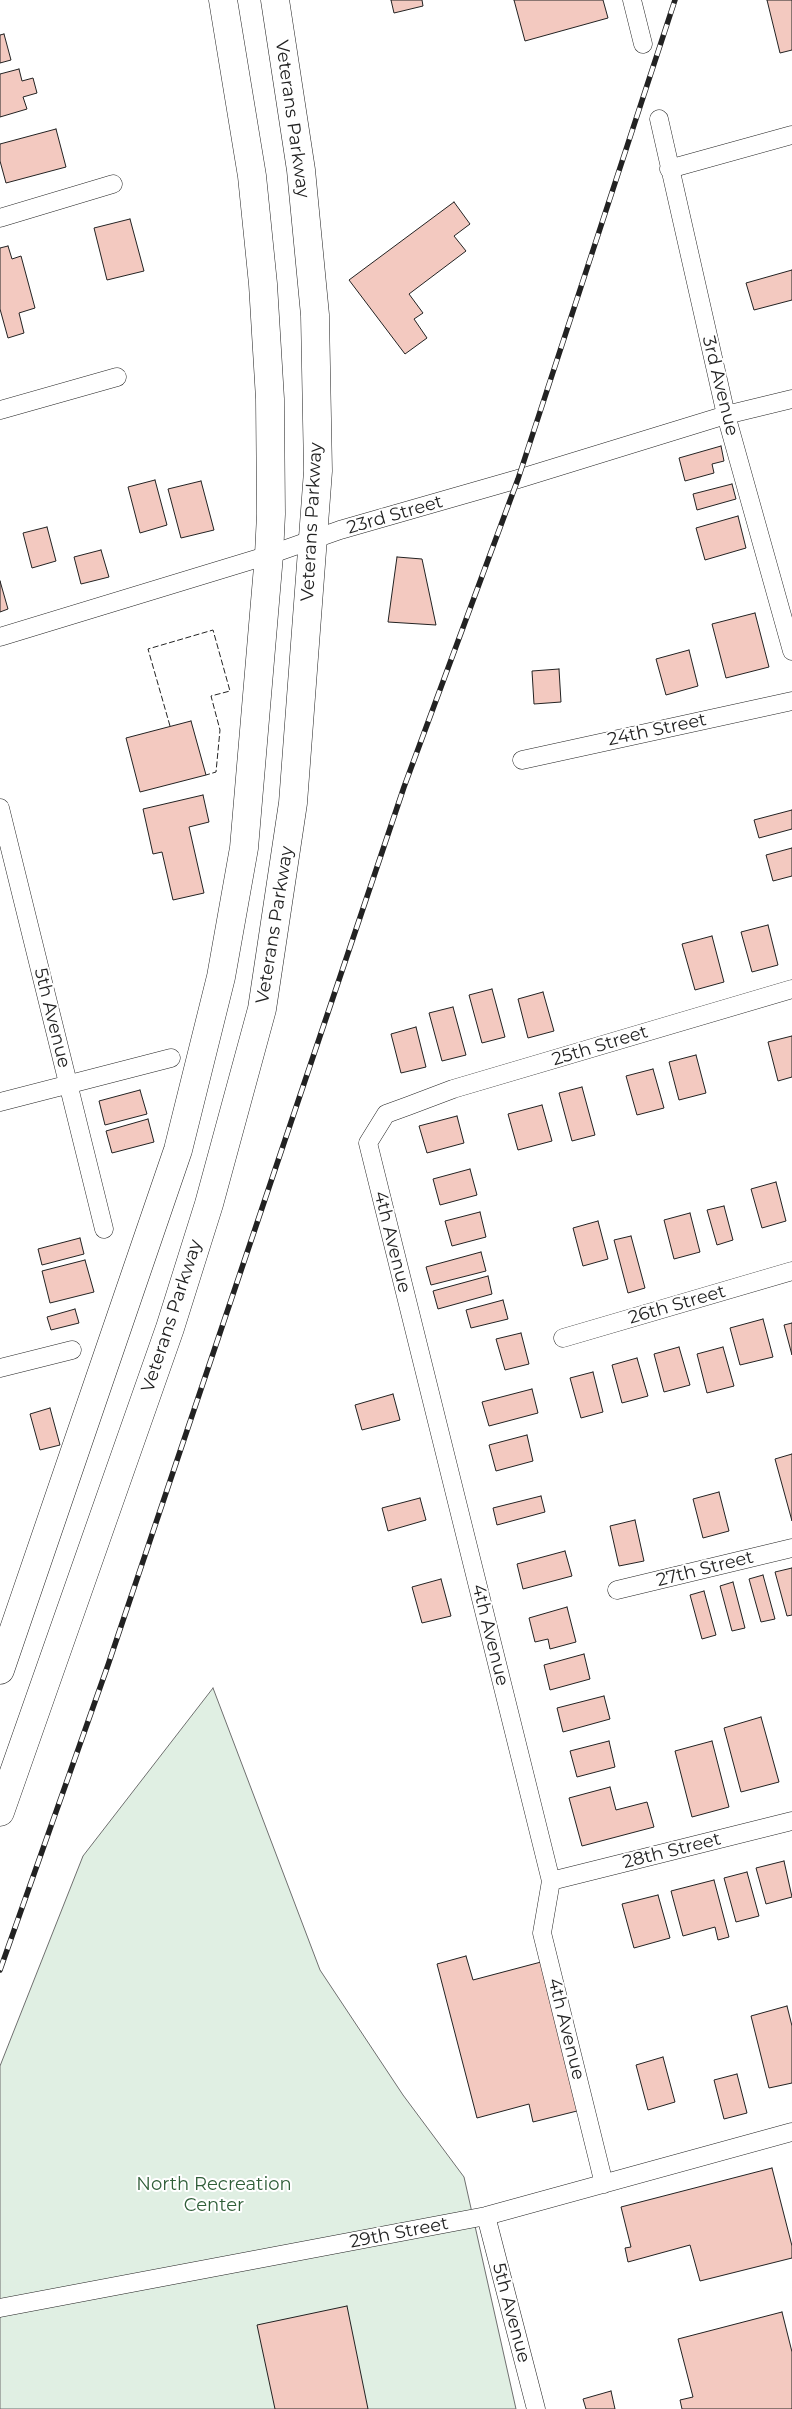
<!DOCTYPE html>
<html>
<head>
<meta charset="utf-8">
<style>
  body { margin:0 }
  canvas { display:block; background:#fff }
</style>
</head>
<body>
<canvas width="792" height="2409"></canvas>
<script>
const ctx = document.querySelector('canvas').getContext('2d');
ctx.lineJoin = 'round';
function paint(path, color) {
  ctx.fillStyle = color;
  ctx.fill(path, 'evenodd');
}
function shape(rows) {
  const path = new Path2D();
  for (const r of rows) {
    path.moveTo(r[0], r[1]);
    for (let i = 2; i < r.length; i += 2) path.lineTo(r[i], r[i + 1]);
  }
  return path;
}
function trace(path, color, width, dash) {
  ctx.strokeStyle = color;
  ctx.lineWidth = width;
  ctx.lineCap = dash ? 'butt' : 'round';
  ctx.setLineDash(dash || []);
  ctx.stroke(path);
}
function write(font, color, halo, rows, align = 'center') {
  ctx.font = font + ' Montserrat,sans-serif';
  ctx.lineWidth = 4;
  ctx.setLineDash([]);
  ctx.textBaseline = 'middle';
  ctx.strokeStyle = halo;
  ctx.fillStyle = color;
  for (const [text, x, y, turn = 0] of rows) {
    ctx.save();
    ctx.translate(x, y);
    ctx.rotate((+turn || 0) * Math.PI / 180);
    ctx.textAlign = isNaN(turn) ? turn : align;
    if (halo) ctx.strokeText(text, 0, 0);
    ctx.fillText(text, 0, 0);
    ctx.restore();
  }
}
const green = shape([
  [213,1688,320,1970,403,2095,464,2177,516,2409,0,2409,0,2066,83,1856,213,1688]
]);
const building = shape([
  [391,0,422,0,423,6,394,13,391,0],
  [514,0,603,0,608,18,525,41,514,0],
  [767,0,792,0,792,50,780,53,767,0],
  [4,34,11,60,0,63,0,35,4,34],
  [19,69,22,81,33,78,37,93,23,97,27,109,0,117,0,74,19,69],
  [56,129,66,167,6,183,0,161,0,144,56,129],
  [454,202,470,224,454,236,466,251,409,294,423,313,414,319,427,338,405,354,349,280,454,202],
  [130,219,144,271,107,280,94,228,130,219],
  [8,246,12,259,21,256,35,308,19,313,24,333,8,338,0,309,0,248,8,246],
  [792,270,792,300,754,310,746,283,792,270],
  [721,446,724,461,712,464,714,473,685,481,679,458,721,446],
  [155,480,167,525,140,533,128,487,155,480],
  [201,481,214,530,181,538,168,489,201,481],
  [732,484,736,499,697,510,693,494,732,484],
  [738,516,746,548,705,560,696,528,738,516],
  [47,527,56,561,32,568,23,533,47,527],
  [101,550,109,577,81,584,74,557,101,550],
  [397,557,422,559,436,625,388,622,397,557],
  [0,581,8,609,0,612,0,581],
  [755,613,769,667,726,678,712,624,755,613],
  [689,650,698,686,666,695,656,659,689,650],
  [559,669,561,702,534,704,532,671,559,669],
  [191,721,206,775,140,792,126,738,191,721],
  [203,795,209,822,189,827,204,893,173,900,162,852,153,854,143,809,203,795],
  [792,810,792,829,759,838,754,820,792,810],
  [792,848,792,876,773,881,766,855,792,848],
  [768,925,778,965,752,972,741,932,768,925],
  [712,936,724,982,695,990,682,944,712,936],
  [492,989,505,1037,482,1043,469,995,492,989],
  [543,992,554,1031,528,1038,518,999,543,992],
  [453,1007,466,1055,442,1061,429,1013,453,1007],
  [416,1027,426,1067,401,1073,391,1034,416,1027],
  [792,1036,792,1077,778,1081,768,1042,792,1036],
  [696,1055,706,1093,679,1100,669,1062,696,1055],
  [653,1069,664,1108,637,1115,626,1076,653,1069],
  [582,1087,595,1135,572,1141,559,1093,582,1087],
  [140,1090,147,1114,105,1125,99,1101,140,1090],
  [542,1105,552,1141,518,1150,508,1114,542,1105],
  [457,1116,464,1143,427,1153,419,1126,457,1116],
  [148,1119,154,1142,112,1153,106,1131,148,1119],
  [470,1169,477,1195,440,1205,433,1179,470,1169],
  [776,1182,786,1221,762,1228,751,1189,776,1182],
  [724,1206,733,1240,717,1245,707,1210,724,1206],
  [480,1212,486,1237,452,1246,445,1221,480,1212],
  [690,1213,700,1252,674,1259,664,1220,690,1213],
  [598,1221,608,1259,583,1266,573,1228,598,1221],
  [631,1236,645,1288,628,1293,614,1240,631,1236],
  [80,1238,84,1254,42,1265,38,1249,80,1238],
  [481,1252,486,1271,431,1285,426,1267,481,1252],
  [85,1260,94,1292,50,1303,42,1271,85,1260],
  [488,1276,492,1294,438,1309,433,1291,488,1276],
  [503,1300,508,1319,471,1328,466,1310,503,1300],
  [75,1309,79,1323,51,1330,47,1317,75,1309],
  [763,1319,773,1357,740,1365,730,1328,763,1319],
  [792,1323,792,1355,784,1325,792,1323],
  [521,1333,529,1364,505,1370,496,1339,521,1333],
  [679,1347,690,1385,664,1392,654,1354,679,1347],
  [723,1347,734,1386,707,1393,697,1354,723,1347],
  [637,1358,648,1396,622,1403,612,1365,637,1358],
  [593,1372,603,1412,581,1418,570,1378,593,1372],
  [532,1389,538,1413,489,1426,482,1402,532,1389],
  [393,1394,400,1420,362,1430,355,1405,393,1394],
  [50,1408,60,1445,40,1450,30,1414,50,1408],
  [527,1435,533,1461,496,1471,489,1445,527,1435],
  [792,1454,792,1521,775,1459,792,1454],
  [719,1492,729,1531,703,1538,693,1499,719,1492],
  [541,1496,545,1512,497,1525,493,1508,541,1496],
  [420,1498,426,1520,388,1531,382,1508,420,1498],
  [635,1520,644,1561,619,1566,610,1526,635,1520],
  [565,1551,572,1576,523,1589,517,1564,565,1551],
  [792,1568,792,1615,787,1616,775,1572,792,1568],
  [763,1575,775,1619,761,1622,749,1579,763,1575],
  [441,1579,451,1616,422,1623,412,1587,441,1579],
  [733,1582,745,1628,732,1631,720,1586,733,1582],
  [704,1591,716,1635,702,1639,690,1595,704,1591],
  [567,1607,576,1642,550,1649,548,1639,535,1642,529,1618,567,1607],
  [584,1654,590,1679,550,1690,544,1665,584,1654],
  [604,1696,610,1719,563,1732,557,1708,604,1696],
  [761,1717,779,1782,741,1792,724,1728,761,1717],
  [609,1741,615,1767,577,1777,570,1751,609,1741],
  [712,1741,729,1807,692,1817,675,1751,712,1741],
  [610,1787,616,1810,647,1802,654,1827,582,1846,569,1798,610,1787],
  [784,1861,792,1897,766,1904,756,1868,784,1861],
  [747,1872,759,1916,736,1922,724,1878,747,1872],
  [714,1880,729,1937,718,1940,715,1927,683,1936,671,1891,714,1880],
  [658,1895,670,1938,634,1948,622,1904,658,1895],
  [466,1956,473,1980,541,1962,581,2110,533,2122,529,2104,477,2118,437,1964,466,1956],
  [787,2006,792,2026,792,2083,769,2088,751,2016,787,2006],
  [663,2057,675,2102,648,2110,636,2065,663,2057],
  [737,2074,747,2113,724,2119,714,2080,737,2074],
  [772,2168,792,2246,792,2258,700,2281,690,2245,628,2262,625,2248,631,2247,621,2207,772,2168],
  [347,2306,368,2409,275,2409,257,2325,347,2306],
  [782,2312,792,2352,792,2409,682,2409,680,2400,693,2397,678,2339,782,2312],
  [611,2391,615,2409,586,2409,583,2399,611,2391]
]);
const street = shape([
  [632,0,643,44],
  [659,119,726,415,792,651],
  [669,169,792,135],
  [0,218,113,184],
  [0,410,117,377],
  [0,637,269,555,340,530,518,479,726,415,792,399],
  [522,760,792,701],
  [0,808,104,1229],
  [0,1102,171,1058],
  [563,1338,792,1271],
  [0,1368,72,1350],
  [617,1590,792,1548],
  [551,1881,792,1821],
  [604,2184,542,1933,551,1881,368,1143,386,1114,408,1106,453,1089,792,989],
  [486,2216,536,2409],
  [0,2308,486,2216,792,2132]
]);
const primary = shape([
  [0,1670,178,1150,221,977,244,848,269,555,271,514,270,399,263,284,252,176,223,0],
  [0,1812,170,1328,209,1204,262,1009,293,803,318,471,315,315,301,170,275,0]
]);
const rail = shape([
  [0,1970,108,1665,404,787,518,479,675,0]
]);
const fence = shape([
  [170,726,148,649,213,630,230,691,211,696,220,730,216,772,206,775]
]);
const streetNames = [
  ["Veterans Parkway",292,119,82],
  ["3rd Avenue",720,386,76],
  ["23rd Street",395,515,-16],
  ["Veterans Parkway",312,522,-87],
  ["24th Street",657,730,-12],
  ["Veterans Parkway",275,925,-81],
  ["5th Avenue",52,1018,76],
  ["25th Street",600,1046,-17],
  ["4th Avenue",392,1242,76],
  ["26th Street",677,1305,-16],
  ["Veterans Parkway",172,1316,-72],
  ["27th Street",705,1569,-14],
  ["4th Avenue",490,1635,76],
  ["28th Street",672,1851,-14],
  ["4th Avenue",566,2029,76],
  ["29th Street",399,2233,-11],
  ["5th Avenue",511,2313,75]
];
const parkNames = [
  ["North Recreation",214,2185],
  ["Center",214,2206]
];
paint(green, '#e0efe3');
trace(green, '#6f6f6f', 1);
paint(building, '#f3c9c0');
trace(building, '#222', 1);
trace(street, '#222', 19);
trace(primary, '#222', 29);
trace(street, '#fff', 18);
trace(primary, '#fff', 28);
trace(rail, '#222', 5.5);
trace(rail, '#fff', 4, [11]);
trace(fence, '#222', 1, [6, 2.5]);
write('18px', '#222', '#fff', streetNames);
write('18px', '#2f5e38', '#fff', parkNames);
</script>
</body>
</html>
